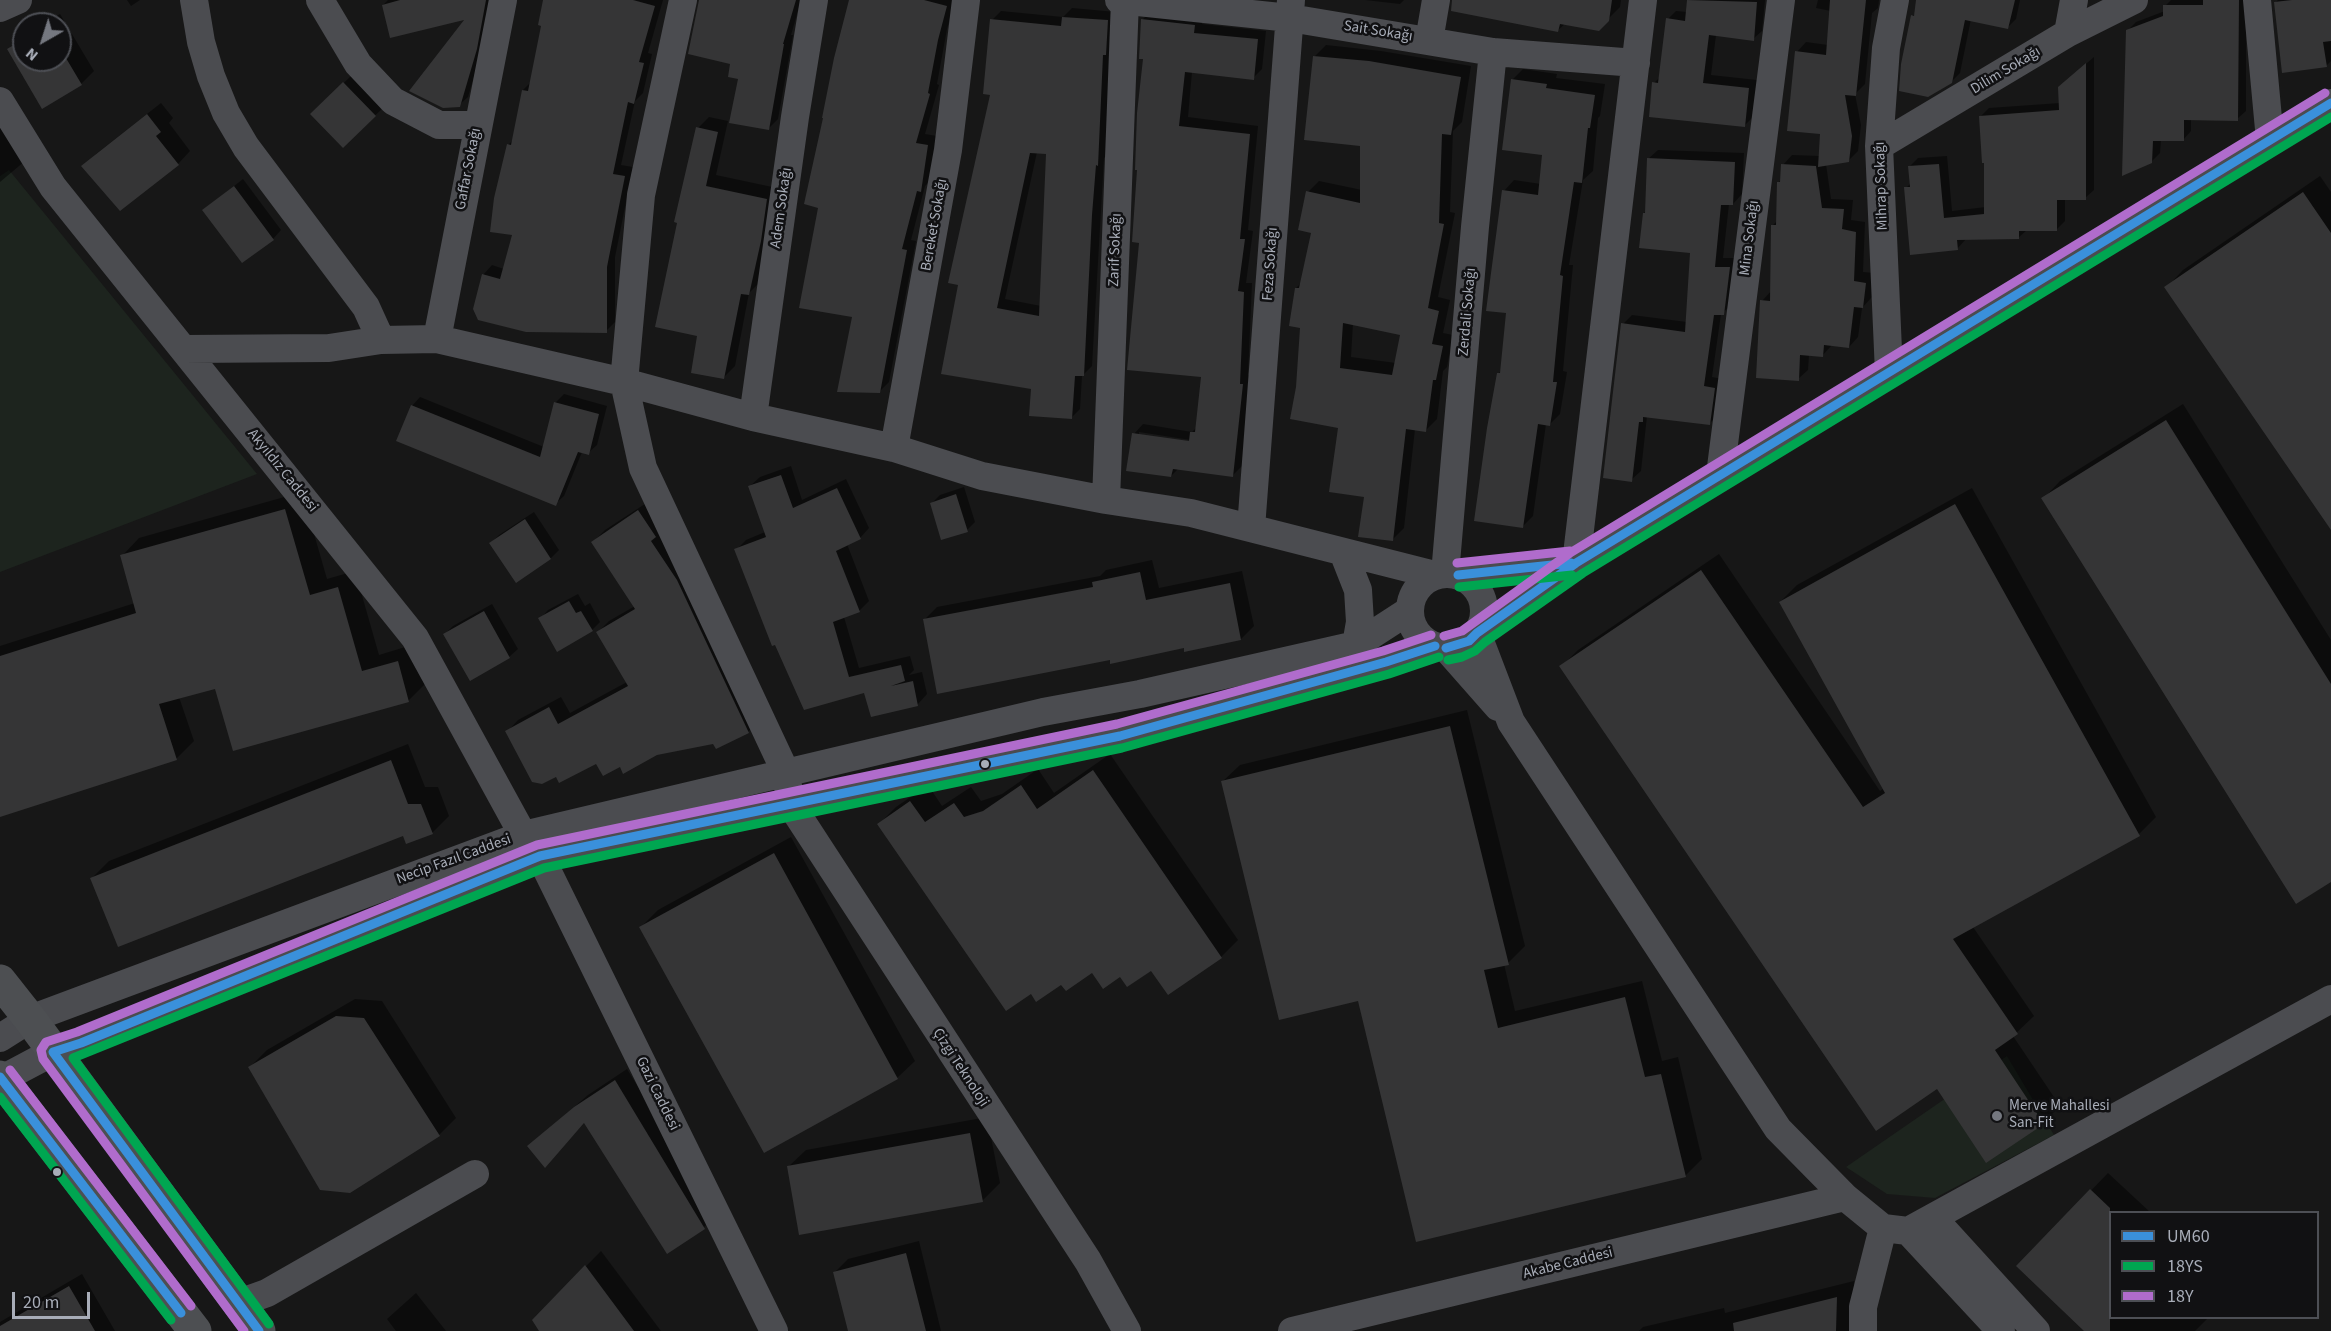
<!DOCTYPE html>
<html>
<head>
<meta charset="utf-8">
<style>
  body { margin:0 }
  #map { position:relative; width:2331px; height:1331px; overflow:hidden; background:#171717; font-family:"Source Sans 3",sans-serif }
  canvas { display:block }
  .legend { position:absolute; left:2109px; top:1211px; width:210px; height:108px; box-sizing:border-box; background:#111113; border:2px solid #4d4f55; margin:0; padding:8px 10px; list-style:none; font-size:18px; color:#a8adb8 }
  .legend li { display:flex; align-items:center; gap:12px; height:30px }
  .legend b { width:30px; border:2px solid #4d4f55 }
  .north { position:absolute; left:12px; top:12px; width:60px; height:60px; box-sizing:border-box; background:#111113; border:2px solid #4d4f55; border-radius:50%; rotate:219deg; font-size:16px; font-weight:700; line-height:24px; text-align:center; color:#a8adb8 }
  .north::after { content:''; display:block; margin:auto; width:21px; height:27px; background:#757880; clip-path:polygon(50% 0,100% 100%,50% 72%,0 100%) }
  .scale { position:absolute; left:12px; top:1292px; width:78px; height:27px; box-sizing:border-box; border:3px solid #a8adb8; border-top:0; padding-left:8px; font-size:18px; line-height:21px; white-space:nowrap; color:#a8adb8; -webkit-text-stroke:4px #111113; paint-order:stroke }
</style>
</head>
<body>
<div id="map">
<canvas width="2331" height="1331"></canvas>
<ul class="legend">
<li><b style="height:8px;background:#3a90db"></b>UM60</li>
<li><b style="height:8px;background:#00a651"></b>18YS</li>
<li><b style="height:8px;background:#b06ccc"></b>18Y</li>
</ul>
<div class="north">N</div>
<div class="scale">20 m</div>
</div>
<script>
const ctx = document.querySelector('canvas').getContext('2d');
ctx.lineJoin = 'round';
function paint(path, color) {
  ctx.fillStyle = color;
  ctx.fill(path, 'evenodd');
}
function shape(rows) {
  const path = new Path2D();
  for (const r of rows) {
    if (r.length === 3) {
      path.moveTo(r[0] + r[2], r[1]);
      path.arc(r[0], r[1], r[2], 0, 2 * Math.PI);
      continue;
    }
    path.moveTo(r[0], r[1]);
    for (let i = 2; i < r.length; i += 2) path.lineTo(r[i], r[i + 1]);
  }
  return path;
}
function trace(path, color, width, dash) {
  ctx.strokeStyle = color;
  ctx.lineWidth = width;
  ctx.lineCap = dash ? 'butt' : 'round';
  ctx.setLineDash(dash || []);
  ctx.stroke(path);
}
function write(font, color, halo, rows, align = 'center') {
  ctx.font = font + ' "Source Sans 3",sans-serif';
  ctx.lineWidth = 5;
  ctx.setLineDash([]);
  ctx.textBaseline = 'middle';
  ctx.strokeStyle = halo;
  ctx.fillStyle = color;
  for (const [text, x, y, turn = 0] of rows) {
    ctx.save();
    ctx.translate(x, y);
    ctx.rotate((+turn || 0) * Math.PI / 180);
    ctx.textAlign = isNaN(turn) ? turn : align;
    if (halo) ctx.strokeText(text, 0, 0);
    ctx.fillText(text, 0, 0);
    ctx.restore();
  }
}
const green = shape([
  [9,170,257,474,0,572,0,176],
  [2007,1056,2054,1135,1935,1198,1887,1194,1846,1167]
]);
const shadow = shape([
  [127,0,140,0,131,6],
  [388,0,492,0,485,39,468,97,459,105,467,17,383,5],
  [544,0,663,0,648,53,652,54,643,93,635,101,621,165,633,167,615,257,615,322,606,331,483,275,492,265,504,269,514,234,508,145,514,139,523,90,531,82,543,25],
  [700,0,801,0,791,35,793,35,778,119,768,129,739,78],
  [851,0,955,0,947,29,937,84,939,85,925,134,937,136,930,181,925,186,911,240,916,241,889,382,879,392,820,206],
  [1365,0,1404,0,1400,4],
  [1453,0,1621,0,1620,7,1598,29,1565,24,1558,30],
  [1689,0,1765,0,1762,31,1753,39,1716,35,1711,75,1757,80,1753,117,1745,125,1654,83,1661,76,1668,19,1676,11,1687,12],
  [1818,0,1879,0,1878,8,1872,13,1865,84,1855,94,1861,125,1858,151,1848,161,1826,164,1831,199,1853,200,1851,220,1865,222,1863,272,1875,273,1872,297,1862,308,1858,337,1849,347,1832,345,1822,356,1809,355,1808,370,1798,379,1762,301,1772,290,1772,226,1778,220,1778,183,1782,179,1783,165,1792,155,1820,156,1821,133,1797,52,1806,42,1828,45,1831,11,1816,8],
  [1919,0,2020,0,2016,19,2008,27,1971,19,1960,73,1951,82,1913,16,1917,12],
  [2171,0,2246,0,2246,111,2237,119,2191,119,2191,131,2183,140,2161,140,2160,153,2151,162,2127,31,2136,22,2165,11,2165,6],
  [2278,0,2331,0,2331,61,2326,66,2275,3],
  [1072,8,1116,12,1107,155,1104,158,1092,366,1082,376,1080,409,1071,418,1033,387,943,373,992,94,992,20,1001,11,1063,17],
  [1037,152,1047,153,1041,306,1005,299],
  [1151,11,1203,16,1202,24,1266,31,1262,69,1253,78,1192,72,1188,117,1258,126,1248,230,1253,231,1246,283,1252,283,1248,375,1251,376,1242,466,1233,475,1179,468,1171,476,1134,434,1143,424,1192,432,1197,427,1203,375,1140,242,1145,58,1142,20],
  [1139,432,1197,441,1196,444,1139,435],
  [60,14,94,71,81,84,43,107,9,49,24,35,24,60,60,60,60,24,43,24],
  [1326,45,1381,51,1471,66,1462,122,1453,131,1450,212,1455,213,1438,297,1450,300,1443,333,1453,335,1447,367,1443,371,1437,419,1426,430,1415,429,1404,528,1392,540,1365,496,1339,427,1297,387,1301,326,1296,288,1301,283,1313,231,1308,192,1319,181,1362,190,1362,145,1314,57],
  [1353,323,1402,334,1396,363,1351,357],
  [2094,57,2094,190,2085,198,2065,198,2065,221,2056,230,2027,230,2018,238,1966,239,1957,249,1906,188,1911,183,1909,167,1918,158,1947,156,1952,211,1986,207,1986,161,1981,116,1989,108,2060,103,2059,87],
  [1523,69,1557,74,1556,78,1605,84,1600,116,1598,118,1593,171,1583,180,1569,265,1573,265,1563,371,1567,372,1560,414,1550,424,1546,424,1533,516,1522,527,1498,374,1502,370,1507,312,1504,191,1514,180,1541,184,1544,154,1512,80],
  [352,75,384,107,343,146,312,114],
  [161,103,173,118,169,123,190,151,178,164,84,166,96,154],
  [709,117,728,121,716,175,777,188,759,283,749,293,735,366,724,377,698,128],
  [0,128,25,161,0,182],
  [1658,150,1744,153,1742,194,1733,204,1729,204,1723,258,1739,258,1733,304,1721,314,1712,377,1723,379,1719,414,1709,424,1647,416,1641,471,1631,480,1623,324,1632,315,1687,322,1691,252,1644,213,1646,211,1648,159],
  [2320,176,2331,192,2331,528,2166,288,2183,270],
  [243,179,281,230,273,239,204,210],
  [564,394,607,406,597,445,588,453,582,452,564,496,555,504,412,406,420,397,544,447,555,403],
  [2183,404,2331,640,2331,880,2043,499,2060,481],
  [791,466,802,500,846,479,869,528,860,538,847,544,869,601,859,611,844,617,859,668,910,656,914,670,909,675,922,672,927,694,918,704,872,715,866,691,805,708,736,550,746,540,765,532,750,486,760,477],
  [964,487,975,522,967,530,932,503,940,495],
  [1972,488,2156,817,2139,834,1973,927,2034,1016,2013,1036,2060,1106,2043,1123,1987,1161,1937,1087,1561,667,1578,650,1719,554,1880,791,1884,788,1780,602,1797,585],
  [302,492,327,579,355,571,379,655,415,644,426,683,409,700,234,749,216,687,179,697,194,741,177,758,0,815,0,646,135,603,122,556,139,538],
  [651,500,760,720,748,732,714,742,657,754,620,765,597,762,557,775,507,732,518,720,561,697,570,713,627,682,598,632,609,621,635,606,593,542,605,530],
  [534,512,559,550,551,558,516,581,491,543,499,535],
  [1152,560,1159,588,1242,571,1254,626,1241,639,1111,659,924,620,937,607,1100,576,1106,570],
  [578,594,585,606,590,603,600,622,592,630,540,619,548,610],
  [492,604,518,649,509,657,445,634,453,626],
  [1467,710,1525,946,1508,963,1504,964,1515,1011,1642,981,1662,1061,1678,1057,1702,1159,1685,1176,1359,999,1222,782,1240,765],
  [408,744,425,787,438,787,449,816,432,833,404,834,92,878,109,861],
  [1110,754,1238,940,1221,957,1121,975,1092,971,879,824,896,807,928,785,942,806,971,787,981,801,1002,794,1038,769,1054,793],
  [791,837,915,1061,897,1078,641,927,658,910],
  [355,999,382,1001,456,1118,439,1135,250,1067,267,1050],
  [627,1069,717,1215,704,1227,667,1252,585,1122,545,1166,529,1146,588,1095],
  [987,1117,1000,1183,983,1200,788,1167,806,1150],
  [2108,1173,2150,1212,2110,1212,2110,1318,2208,1318,2195,1331,2087,1331,2018,1266],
  [919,1241,941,1331,850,1331,835,1272,848,1259],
  [601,1251,661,1331,541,1331,533,1320],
  [82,1274,115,1331,0,1331,0,1322],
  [1854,1281,1853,1331,1639,1331,1643,1327,1724,1308,1725,1313],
  [416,1293,446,1331,396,1331,387,1319]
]);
const building = shape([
  [400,0,486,0,477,49,460,107,443,108,409,91,464,20,390,38,382,5],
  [543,0,633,0,655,6,639,62,644,63,634,104,628,102,613,174,625,176,607,267,607,333,526,332,478,320,473,309,482,274,500,279,512,235,490,232,494,198,507,144,511,145,522,90,528,91,541,26,538,25],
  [699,0,796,0,783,44,784,44,769,130,729,123,738,79,728,77,730,64,688,54],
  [849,0,924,0,947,6,938,40,928,93,930,94,916,143,928,145,921,192,917,191,902,249,907,250,880,393,837,392,852,317,799,308,818,208,804,204,823,118,822,118,834,58],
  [1452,0,1612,0,1609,21,1599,31,1560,24,1558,32,1451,11],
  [1687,0,1757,2,1754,41,1709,35,1703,83,1749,88,1745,127,1649,117,1652,82,1658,83,1666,18,1685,21],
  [1830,0,1866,0,1856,96,1845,95,1852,136,1849,162,1818,167,1820,134,1787,131,1795,51,1826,55],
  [1916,0,2015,0,2008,29,1965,20,1952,83,1928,97,1899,91,1901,64,1911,15,1914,16],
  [2203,0,2239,0,2238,121,2184,120,2184,141,2153,141,2152,163,2122,176,2126,30,2163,16,2163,5,2203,5],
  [2292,0,2331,0,2331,41,2323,42,2327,67,2282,73,2274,2],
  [1062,17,1108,20,1106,55,1103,55,1098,166,1096,165,1092,215,1084,376,1075,376,1072,419,1029,416,1031,389,941,374,958,285,948,283,990,95,983,94,990,19,1061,26],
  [1030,153,1046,154,1039,316,997,308],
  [1141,19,1195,25,1194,33,1258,39,1254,80,1185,72,1179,126,1250,134,1240,239,1245,239,1238,291,1244,292,1240,384,1243,384,1233,477,1173,469,1171,477,1126,471,1132,433,1189,441,1190,432,1195,432,1201,377,1127,370,1139,243,1132,242,1137,170,1135,170,1137,113,1143,59,1139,59],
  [24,39,24,60,60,60,60,48,82,85,42,109,7,49],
  [1313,56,1369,61,1461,77,1451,135,1442,134,1439,223,1444,224,1428,308,1439,311,1432,344,1443,346,1436,380,1433,380,1426,432,1406,429,1393,541,1358,537,1364,497,1329,492,1338,428,1290,419,1296,387,1300,328,1289,326,1295,288,1299,288,1311,233,1298,230,1306,191,1360,203,1360,146,1304,140],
  [1343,323,1400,335,1392,375,1340,368],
  [2086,63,2086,200,2057,200,2057,231,2019,231,2019,239,1957,240,1958,250,1910,255,1904,187,1910,187,1908,166,1939,164,1944,218,1984,214,1984,163,1982,163,1979,116,2059,110,2058,87],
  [1511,79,1547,84,1546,88,1595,95,1590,128,1588,128,1582,183,1574,182,1560,275,1563,276,1553,382,1557,382,1550,426,1538,424,1523,528,1474,521,1487,428,1497,373,1500,373,1506,313,1486,311,1502,190,1538,195,1542,155,1502,150],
  [343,82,376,116,343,148,310,114],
  [147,114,161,132,156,136,179,165,120,211,81,166],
  [696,127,718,132,706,186,767,199,761,241,749,295,741,294,724,379,691,373,697,336,655,327,677,223,674,222],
  [1647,158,1735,162,1733,205,1721,205,1715,267,1730,267,1724,315,1714,315,1704,386,1715,388,1710,425,1643,417,1643,422,1639,422,1632,482,1603,478,1621,323,1685,332,1690,253,1639,248,1643,213,1645,213],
  [1781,164,1816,166,1822,208,1844,209,1842,229,1856,232,1854,281,1866,283,1863,308,1854,307,1849,348,1824,345,1823,357,1800,355,1799,381,1756,378,1760,300,1770,301,1771,225,1776,225,1777,182,1780,182],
  [234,186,274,240,242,263,202,210],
  [2303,192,2331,233,2331,530,2164,287],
  [554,402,599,414,589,455,578,452,556,506,396,441,411,405,540,457],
  [2166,420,2331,684,2331,882,2296,904,2041,498],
  [781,475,793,508,837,488,861,539,836,551,860,612,833,622,849,677,901,665,905,681,891,686,913,681,918,706,871,717,864,693,804,710,775,645,772,646,734,549,766,537,748,486],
  [956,494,968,532,941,540,930,503],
  [1955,504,2140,836,1953,939,2018,1034,1995,1050,2044,1124,1986,1163,1937,1089,1876,1131,1559,666,1701,570,1863,807,1885,793,1779,602],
  [285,509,310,595,338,587,362,671,398,661,409,702,233,751,215,689,159,704,177,760,0,817,0,656,136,613,120,555],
  [638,510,656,537,651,541,677,580,749,733,716,749,713,744,657,755,623,774,620,767,603,776,596,764,559,783,556,777,542,784,532,782,505,731,549,707,558,724,628,686,596,632,635,609,591,542],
  [525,519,551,559,516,583,489,543],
  [1140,572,1146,600,1230,583,1241,640,1184,652,1184,648,1110,664,1110,660,937,694,923,619,1093,587,1092,582],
  [569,601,576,613,581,611,593,631,557,652,538,618],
  [484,611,510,658,470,681,443,634],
  [1450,726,1509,965,1484,970,1498,1028,1625,997,1645,1077,1661,1074,1686,1177,1416,1242,1358,1001,1279,1020,1221,781],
  [391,760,408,804,421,804,433,834,406,844,403,836,118,947,90,878],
  [1093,770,1222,958,1168,995,1151,971,1127,987,1120,977,1103,989,1092,973,1066,991,1061,985,1036,1002,1031,994,1006,1011,877,824,910,801,925,822,954,803,964,817,983,811,1021,785,1037,809],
  [774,853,898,1079,764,1153,639,927],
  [336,1016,364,1018,440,1136,350,1193,320,1190,248,1067],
  [615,1080,705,1229,667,1254,584,1123,545,1168,527,1146,574,1107],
  [970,1133,983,1202,799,1235,787,1166],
  [2090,1189,2110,1208,2110,1331,2084,1331,2016,1266],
  [906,1253,926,1331,848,1331,833,1272],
  [585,1265,634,1331,539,1331,532,1320],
  [69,1286,95,1331,0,1331,0,1326],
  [1837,1297,1836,1331,1734,1331,1733,1323]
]);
const minor = shape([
  [194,0,201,42,211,76,226,113,246,147,366,307,381,340],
  [320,0,358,64,393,101,439,125,478,125],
  [683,0,641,195,624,382,643,468,786,773,791,805,1088,1261,1127,1331],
  [1119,0,1290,18,1493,52,1636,63],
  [2257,0,2270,140],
  [0,8,18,0],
  [2068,33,2074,0],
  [1429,41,1436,0],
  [0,101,53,187,415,638,523,835,540,856,774,1331],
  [1879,146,2068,33,2134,0],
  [437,339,503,0],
  [184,349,329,348,381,340,437,339,624,382,753,417,894,448,982,476,1106,500,1191,513,1435,575],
  [1889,373,1879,146,1886,48,1895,0],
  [753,417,795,117,814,0],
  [894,448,948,150,966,0],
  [1720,475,1781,0],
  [1106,500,1125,0],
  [1251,528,1291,0],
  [1343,552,1358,590,1360,622,1356,645],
  [1576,563,1643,0],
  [1445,574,1475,227,1493,52],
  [1447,611,37],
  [1458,575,1574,563],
  [1477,633,1511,722,1778,1129,1845,1197,1883,1228,1908,1231,2331,999],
  [1477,633,1576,563,2331,103],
  [1446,648,1498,707],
  [0,1038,30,1019,523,835,1043,712,1140,694,1356,645,1410,610],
  [0,1080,53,1052,81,1043,540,856,1120,736,1386,662,1435,646],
  [1933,1218,2036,1331],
  [1908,1231,2001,1331],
  [239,1303,267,1293,475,1174],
  [1292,1331,1845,1197],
  [1863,1331,1863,1307,1883,1228]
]);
const major = shape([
  [0,981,30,1019,259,1331],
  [0,1077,195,1331]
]);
const bus1 = shape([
  [1458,575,1571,563],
  [1446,648,1469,641,1477,633,1576,563,2331,103],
  [0,1077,181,1313],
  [259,1331,53,1052,81,1043,540,856,1120,736,1386,662,1435,646]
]);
const bus2 = shape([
  [1459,587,1572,575],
  [1448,660,1462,657,1475,651,1485,642,1583,573,2331,117],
  [0,1097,171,1320],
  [269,1324,73,1058,544,868,1122,748,1389,674,1439,657]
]);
const bus3 = shape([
  [1457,563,1570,551],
  [1444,636,1462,631,1570,553,2325,93],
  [10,1070,191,1306],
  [244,1331,43,1059,41,1050,46,1042,77,1032,537,845,1117,724,1383,651,1431,635]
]);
const markers = [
  [985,764,5,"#a8adb8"],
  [1997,1116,6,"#757880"],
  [57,1172,5,"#a8adb8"]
];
const streetNames = [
  ["Sait Sokağı",1378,32,9],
  ["Dilim Sokağı",2006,71,-31],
  ["Gaffar Sokağı",469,169,-79],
  ["Mihrap Sokağı",1882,186,-92],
  ["Adem Sokağı",782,208,-82],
  ["Bereket Sokağı",935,225,-80],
  ["Mina Sokağı",1750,238,-83],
  ["Zarif Sokağı",1116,250,-88],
  ["Feza Sokağı",1271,264,-86],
  ["Zerdali Sokağı",1468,312,-85],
  ["Akyıldız Caddesi",282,471,51],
  ["Necip Fazıl Caddesi",454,860,-20],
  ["Çizgi Teknoloji",960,1068,57],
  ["Gazi Caddesi",657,1094,64],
  ["Akabe Caddesi",1568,1264,-14]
];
const poiNames = [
  ["Merve Mahallesi",2009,1107],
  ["San-Fit",2009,1124]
];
paint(green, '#1d241e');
paint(shadow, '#0007');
paint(building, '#353536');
trace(minor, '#4b4c50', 28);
trace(major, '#4d4f52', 33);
trace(bus1, '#3a90db', 9);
trace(bus2, '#00a651', 9);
trace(bus3, '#b06ccc', 9);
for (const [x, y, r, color] of markers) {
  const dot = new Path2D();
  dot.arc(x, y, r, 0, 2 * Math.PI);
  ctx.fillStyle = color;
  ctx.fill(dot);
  trace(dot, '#111113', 2);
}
write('15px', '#a8adb8', '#111113', streetNames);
write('15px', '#a8adb8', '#111113', poiNames, 'left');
</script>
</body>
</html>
